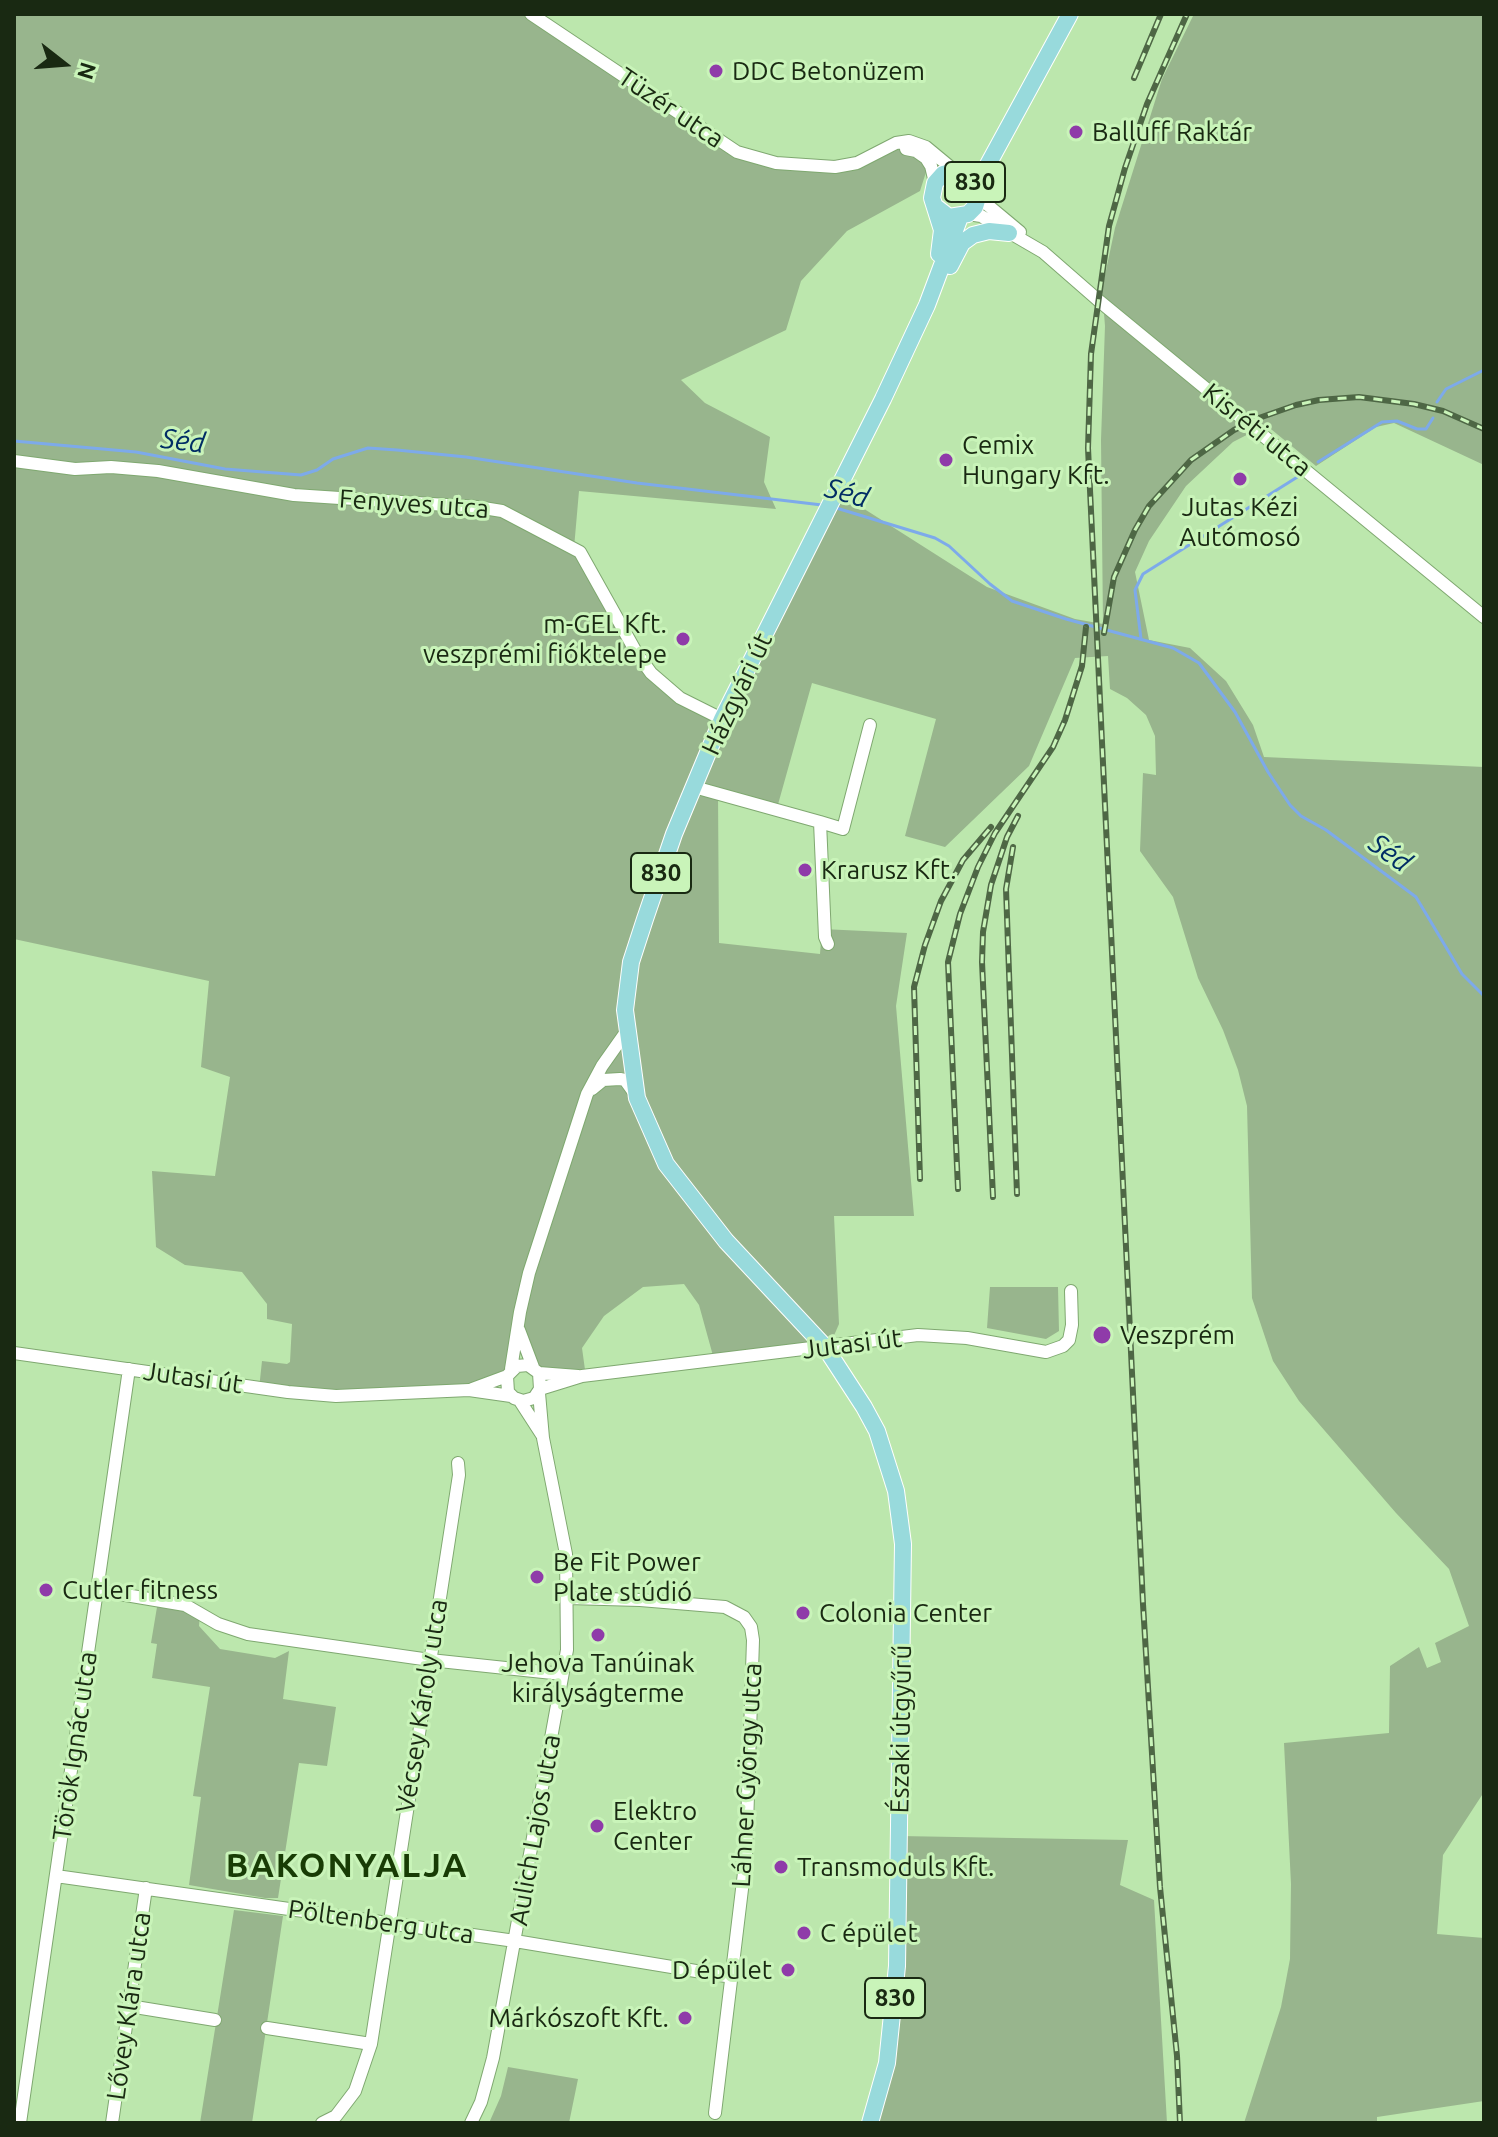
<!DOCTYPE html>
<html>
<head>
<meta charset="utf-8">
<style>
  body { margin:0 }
  #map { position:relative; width:1498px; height:2137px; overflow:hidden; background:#bce7ad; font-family:Ubuntu,sans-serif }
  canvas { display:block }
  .frame { position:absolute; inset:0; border:16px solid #192912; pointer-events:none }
  .north { position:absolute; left:24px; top:24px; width:80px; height:80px; -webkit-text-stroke:6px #c9f4b9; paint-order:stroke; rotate:107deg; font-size:22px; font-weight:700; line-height:32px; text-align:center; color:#192912 }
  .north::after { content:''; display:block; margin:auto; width:28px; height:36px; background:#192912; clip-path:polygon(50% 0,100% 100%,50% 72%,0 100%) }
</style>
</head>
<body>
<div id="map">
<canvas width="1498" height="2137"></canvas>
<div class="frame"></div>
<div class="north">N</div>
</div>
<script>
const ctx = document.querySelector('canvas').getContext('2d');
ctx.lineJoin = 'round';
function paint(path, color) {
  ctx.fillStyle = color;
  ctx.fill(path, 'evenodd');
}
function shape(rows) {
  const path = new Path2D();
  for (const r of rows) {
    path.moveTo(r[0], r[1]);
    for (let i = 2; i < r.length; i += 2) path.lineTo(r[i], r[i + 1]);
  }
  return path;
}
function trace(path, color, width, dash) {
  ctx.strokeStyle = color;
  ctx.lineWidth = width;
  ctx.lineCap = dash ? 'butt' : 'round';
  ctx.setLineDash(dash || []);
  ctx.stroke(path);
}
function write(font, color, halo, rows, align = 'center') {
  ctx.font = font + ' Ubuntu,sans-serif';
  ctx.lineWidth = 6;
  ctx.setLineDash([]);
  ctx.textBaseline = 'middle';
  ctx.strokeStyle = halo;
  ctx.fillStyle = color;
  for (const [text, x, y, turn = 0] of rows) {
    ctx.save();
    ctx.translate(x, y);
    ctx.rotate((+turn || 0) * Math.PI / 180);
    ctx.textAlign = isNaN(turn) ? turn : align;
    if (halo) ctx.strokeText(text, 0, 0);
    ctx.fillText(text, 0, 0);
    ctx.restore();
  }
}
const green = shape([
  [14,14,534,14,709,134,761,159,845,162,908,136,917,137,934,147,920,191,847,231,801,281,786,330,681,380,705,403,770,437,764,482,776,509,579,491,574,548,651,674,722,721,836,491,987,587,1075,619,1103,624,1101,440,1105,326,1102,289,1115,228,1162,79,1194,14,1484,14,1484,465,1394,423,1376,427,1316,466,1266,425,1233,442,1186,486,1149,541,1135,572,1149,640,1190,648,1226,681,1253,725,1264,757,1484,767,1484,1792,1443,1855,1437,1934,1484,1938,1484,2101,1377,2117,1377,2123,1244,2123,1281,2007,1290,1959,1291,1884,1284,1743,1389,1733,1390,1666,1419,1647,1427,1668,1441,1662,1435,1643,1469,1626,1449,1569,1396,1513,1299,1401,1273,1361,1252,1298,1247,1106,1238,1070,1223,1030,1198,978,1173,897,1140,851,1143,773,1156,775,1155,736,1146,715,1127,698,1110,689,1108,656,1075,658,1029,766,945,847,905,836,936,719,812,683,777,808,718,793,719,943,820,954,822,929,907,933,896,1006,914,1216,834,1216,839,1324,832,1340,715,1363,699,1305,684,1284,643,1287,604,1316,582,1348,586,1377,539,1372,521,1332,510,1369,452,1392,259,1389,262,1361,287,1364,290,1362,292,1324,267,1319,267,1304,242,1272,185,1265,156,1247,152,1171,215,1176,230,1077,201,1067,209,981,14,939],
  [990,1287,1058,1287,1059,1331,1046,1339,987,1328],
  [158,1601,200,1613,199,1626,220,1649,275,1658,289,1651,283,1699,336,1707,327,1766,299,1763,278,1898,265,1898,189,1885,201,1797,193,1796,210,1687,152,1678,157,1644,151,1643],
  [899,1836,1128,1840,1120,1885,1154,1900,1167,2123,869,2123,885,2063],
  [234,1910,283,1916,252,2123,200,2123],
  [508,2067,578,2079,569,2123,489,2123,501,2096]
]);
const stream = shape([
  [1437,402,1446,389,1484,370],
  [14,441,136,452,225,469,301,475,317,470,333,459,368,448,397,450,466,457,637,483,822,505],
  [1318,462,1382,422,1397,421,1417,429,1426,429,1433,418],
  [833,507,935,538,949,546,990,584,1012,601,1066,619,1173,648,1199,663,1235,712,1268,772,1290,805,1301,816,1326,830,1416,897,1462,974,1484,996],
  [1141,639,1135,590,1143,574,1299,476]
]);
const minor = shape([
  [531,14,737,152,776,163,835,167,857,163,896,143,909,141,926,147,955,171],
  [906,149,916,151,926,158,931,166,935,183],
  [978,197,1020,232],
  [968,214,981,216,1043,252,1098,300,1484,617],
  [14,461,75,469,111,467,158,471,294,495,477,507,502,511,580,552,636,652,651,673,680,698,722,719],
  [694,787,820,822,825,937,828,944],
  [820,822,843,829,870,725],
  [592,1089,603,1080,620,1079,625,1080,635,1094],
  [519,1330,533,1367],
  [14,1353,288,1392,336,1396,469,1390,511,1396],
  [511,1369,520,1312,529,1273,587,1094,602,1066,626,1032],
  [539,1373,578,1376],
  [472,1389,507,1376],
  [540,1389,539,1373,528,1365,517,1366,507,1376,508,1392,514,1398,523,1401,534,1398,540,1389,582,1376,918,1335,967,1338,1046,1352,1063,1346,1069,1340,1072,1325,1071,1291],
  [520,1401,542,1435],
  [96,1590,185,1605,218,1624,248,1634,430,1660,562,1674],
  [568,1598,640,1600,725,1607,744,1617,751,1627,753,1640,746,1856,715,2113],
  [56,1876,515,1941,732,1977],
  [129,2006,215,2020],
  [267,2028,371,2044],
  [20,2123,129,1369],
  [112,2123,146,1888],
  [322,2123,336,2116,355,2091,371,2044,459,1475,458,1463],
  [471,2123,481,2102,493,2058,567,1650,566,1554,543,1438,539,1393]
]);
const major = shape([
  [978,191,985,170,1070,14],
  [936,207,949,217,968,214,975,207,978,197,974,181,966,174,955,171,943,174,935,183,932,198,942,230,939,254],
  [950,266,962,243,973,235,989,231,1009,233],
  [870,2123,887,2063,897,1966,903,1544,896,1491,877,1431,864,1407,825,1347,726,1241,666,1164,637,1098,625,1010,631,962,645,919,674,834,722,719,883,399,927,305,960,217]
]);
const rail = shape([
  [1134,78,1161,14],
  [1104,633,1114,577,1135,530,1149,506,1191,460,1234,430,1256,419,1296,405,1319,400,1359,397,1414,404,1443,411,1484,429],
  [1013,847,1006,889,1017,1194],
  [920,1179,914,987,925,945,941,901,963,860,991,827],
  [958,1189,948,962,960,914,978,867,995,833,1053,747,1065,720,1082,666,1086,627],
  [993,1197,982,962,983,932,991,885,1007,837,1018,816],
  [1180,2123,1177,2056,1160,1887,1143,1604,1088,448,1091,354,1109,226,1125,168,1147,104,1187,14]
]);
const markers = [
  [716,71,8,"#8f3ba9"],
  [1076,132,8,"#8f3ba9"],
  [946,460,8,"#8f3ba9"],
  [1240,479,8,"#8f3ba9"],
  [683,639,8,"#8f3ba9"],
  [805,870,8,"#8f3ba9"],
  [1102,1335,10,"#8f3ba9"],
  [537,1577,8,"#8f3ba9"],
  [46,1590,8,"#8f3ba9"],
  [803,1613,8,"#8f3ba9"],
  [598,1635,8,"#8f3ba9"],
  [597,1826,8,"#8f3ba9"],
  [781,1867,8,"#8f3ba9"],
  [804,1933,8,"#8f3ba9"],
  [788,1970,8,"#8f3ba9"],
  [685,2018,8,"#8f3ba9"]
];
const shields = [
  [975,182,60],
  [661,873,60],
  [895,1998,60]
];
const shieldNames = [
  ["830",975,182],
  ["830",661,873],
  ["830",895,1998]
];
const poiNames = [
  ["DDC Betonüzem",732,71],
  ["Balluff Raktár",1092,132],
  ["Cemix",962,445],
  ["Hungary Kft.",962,475],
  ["Jutas Kézi",1240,507,"center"],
  ["Autómosó",1240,537,"center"],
  ["m-GEL Kft.",667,624,"right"],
  ["veszprémi fióktelepe",667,654,"right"],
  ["Krarusz Kft.",821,870],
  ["Veszprém",1120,1335],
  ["Be Fit Power",553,1562],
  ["Plate stúdió",553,1592],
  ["Cutler fitness",62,1590],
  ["Colonia Center",819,1613],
  ["Jehova Tanúinak",598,1663,"center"],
  ["királyságterme",598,1693,"center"],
  ["Elektro",613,1811],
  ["Center",613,1841],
  ["Transmoduls Kft.",797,1867],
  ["C épület",820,1933],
  ["D épület",772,1970,"right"],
  ["Márkószoft Kft.",669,2018,"right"]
];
const streetNames = [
  ["Tüzér utca",671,108,34],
  ["Kisréti utca",1257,430,39],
  ["Fenyves utca",414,504,4],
  ["Házgyári út",737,694,-65],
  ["Jutasi út",852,1344,-7],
  ["Jutasi út",193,1378,8],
  ["Vécsey Károly utca",422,1706,-81],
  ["Északi útgyűrű",901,1729,-89],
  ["Török Ignác utca",75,1746,-82],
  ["Láhner György utca",747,1775,-87],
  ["Aulich Lajos utca",535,1830,-80],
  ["Pöltenberg utca",381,1922,8],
  ["Lővey Klára utca",129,2006,-82]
];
const waterNames = [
  ["Séd",183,441,7],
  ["Séd",847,493,16],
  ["Séd",1390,853,36]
];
const districtNames = [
  ["BAKONYALJA",347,1866]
];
paint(green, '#98b58d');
trace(stream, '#7daaea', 3);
trace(minor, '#7fa870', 14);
trace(major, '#fff', 18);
trace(minor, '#fff', 12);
trace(major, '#98dadc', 16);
trace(rail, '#4e6745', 6);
trace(rail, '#c9f4b9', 3, [9]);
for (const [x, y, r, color] of markers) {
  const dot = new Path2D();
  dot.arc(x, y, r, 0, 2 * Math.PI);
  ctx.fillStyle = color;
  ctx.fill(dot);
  trace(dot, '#c9f4b9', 3);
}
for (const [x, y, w] of shields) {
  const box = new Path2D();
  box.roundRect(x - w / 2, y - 20, w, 40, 6);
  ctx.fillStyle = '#c9f4b9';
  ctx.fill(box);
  trace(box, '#192912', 2);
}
write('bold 24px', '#192912', null, shieldNames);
write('26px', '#192912', '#c9f4b9', poiNames, 'left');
write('26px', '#192912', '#c9f4b9', streetNames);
write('italic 28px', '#012d65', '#c9f4b9', waterNames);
ctx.letterSpacing = '2px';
write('bold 34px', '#183c05', '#c9f4b9', districtNames);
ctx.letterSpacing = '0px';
</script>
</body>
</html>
